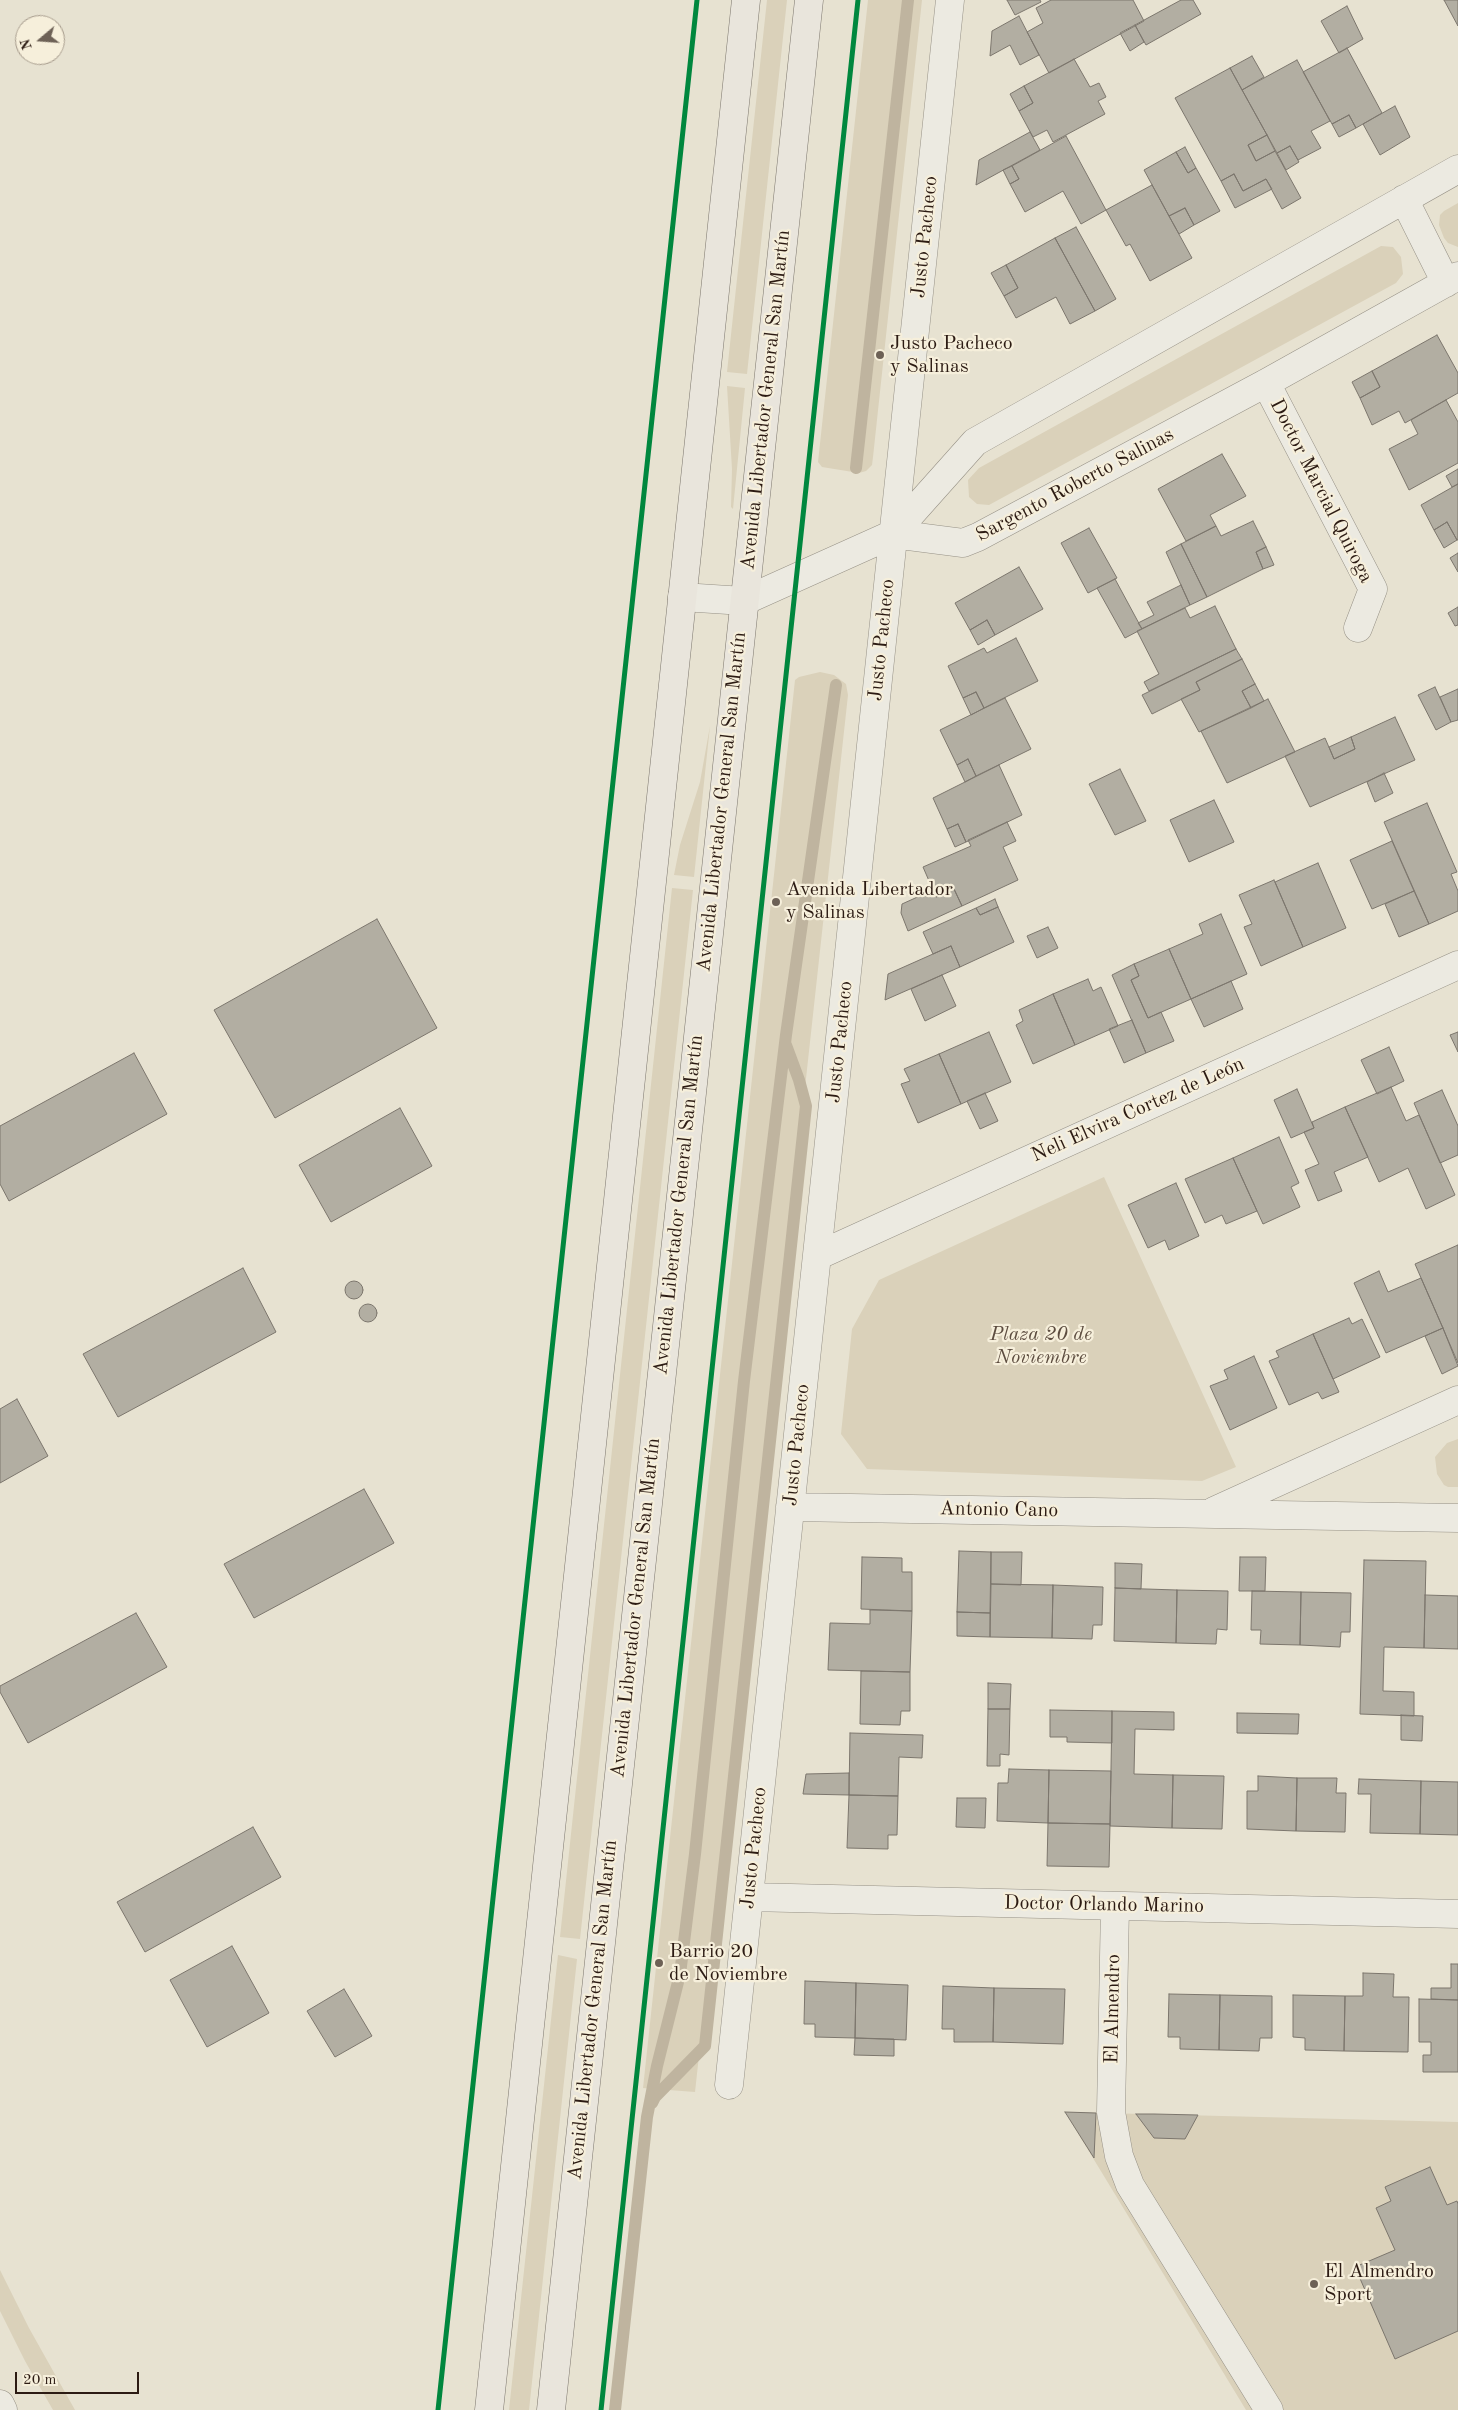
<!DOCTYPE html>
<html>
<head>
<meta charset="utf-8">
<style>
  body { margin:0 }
  #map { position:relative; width:1458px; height:2410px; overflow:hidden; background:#e7e2d1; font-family:"Old Standard TT",serif }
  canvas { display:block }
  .north { position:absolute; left:15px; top:15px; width:50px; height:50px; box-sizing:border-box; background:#f6efdb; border:1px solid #a59a8b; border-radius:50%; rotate:252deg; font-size:14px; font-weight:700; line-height:20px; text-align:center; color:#2c1b13 }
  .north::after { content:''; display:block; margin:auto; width:18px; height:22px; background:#6d6156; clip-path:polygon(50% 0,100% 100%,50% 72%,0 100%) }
  .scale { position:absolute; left:15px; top:2372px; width:124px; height:22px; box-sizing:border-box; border:2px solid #2c1b13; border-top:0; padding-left:6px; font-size:15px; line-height:18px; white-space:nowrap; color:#2c1b13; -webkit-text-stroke:4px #f6efdb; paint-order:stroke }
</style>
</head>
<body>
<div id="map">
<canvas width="1458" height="2410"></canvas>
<div class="north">N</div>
<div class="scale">20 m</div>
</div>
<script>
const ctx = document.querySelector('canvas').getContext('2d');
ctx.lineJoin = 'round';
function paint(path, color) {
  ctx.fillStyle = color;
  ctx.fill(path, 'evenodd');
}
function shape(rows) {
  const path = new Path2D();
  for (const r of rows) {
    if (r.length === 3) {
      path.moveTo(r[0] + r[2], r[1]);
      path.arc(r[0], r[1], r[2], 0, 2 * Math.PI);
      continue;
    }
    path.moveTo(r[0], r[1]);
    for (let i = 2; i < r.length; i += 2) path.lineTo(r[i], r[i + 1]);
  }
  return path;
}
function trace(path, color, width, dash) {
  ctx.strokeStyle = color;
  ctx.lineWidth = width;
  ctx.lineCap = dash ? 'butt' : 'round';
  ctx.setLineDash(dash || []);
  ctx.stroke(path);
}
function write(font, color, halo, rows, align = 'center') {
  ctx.font = font + ' "Old Standard TT",serif';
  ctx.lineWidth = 4.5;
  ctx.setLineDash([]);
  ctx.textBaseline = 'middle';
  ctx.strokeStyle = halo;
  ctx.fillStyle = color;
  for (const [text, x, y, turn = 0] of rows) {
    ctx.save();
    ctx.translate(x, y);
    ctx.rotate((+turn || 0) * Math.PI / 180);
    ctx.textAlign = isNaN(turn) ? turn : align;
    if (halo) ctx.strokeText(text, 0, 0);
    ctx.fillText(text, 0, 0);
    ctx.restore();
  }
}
const green = shape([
  [767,0,787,0,747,374,727,372],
  [868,0,922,0,873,457,872,465,866,471,859,473,822,467,818,462],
  [1458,203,1458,247,1448,243,1444,238,1439,225,1440,215,1444,211],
  [1381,246,1393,247,1401,257,1403,274,1396,283,989,505,977,504,969,497,968,480,979,468],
  [727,386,745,388,733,509,731,507,732,469],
  [820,672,834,675,846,684,848,695,695,2092,643,2088,795,680,799,677],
  [710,726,694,877,674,875,680,845,700,782],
  [672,888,693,890,580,1939,560,1937],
  [1104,1177,1236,1467,1202,1481,867,1469,841,1434,852,1329,879,1280],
  [1458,1439,1458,1487,1448,1487,1444,1485,1437,1474,1435,1457,1447,1443],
  [558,1955,577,1959,529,2410,509,2410],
  [1065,2112,1458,2122,1458,2410,1246,2410],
  [0,2270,29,2328,75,2410,53,2410,25,2361,0,2311]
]);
const stream = shape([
  [856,468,908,0],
  [652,2103,655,2097,705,2046,806,1106,799,1080,786,1045],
  [615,2410,647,2117,657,2066,680,1974,695,1854,744,1381,786,1035,836,685]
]);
const building = shape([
  [1007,0,1040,0,1041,2,1015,15,1007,0],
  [1051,0,1133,0,1144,21,1049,73,1027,32,1043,23,1036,8,1051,0],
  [1181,0,1193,0,1201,14,1146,45,1135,25,1181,0],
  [1444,0,1458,0,1458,26,1444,0],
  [1347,6,1363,39,1339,53,1321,21,1347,6],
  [1019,16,1039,55,1020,65,1010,45,990,56,992,31,1019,16],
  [1135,25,1144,42,1130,51,1120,33,1135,25],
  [1347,48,1382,113,1356,128,1349,115,1332,124,1303,72,1347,48],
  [1252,56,1264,77,1242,90,1230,68,1252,56],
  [1074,59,1090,87,1099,83,1106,97,1098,101,1105,114,1053,142,1047,130,1033,137,1019,111,1033,103,1024,86,1074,59],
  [1297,60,1330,121,1311,131,1321,148,1298,160,1290,146,1277,153,1242,90,1297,60],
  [1230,68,1267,135,1248,145,1256,161,1275,151,1301,198,1282,209,1266,179,1243,191,1234,174,1221,181,1175,98,1230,68],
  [1024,86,1033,103,1019,111,1010,94,1024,86],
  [1395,106,1410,137,1380,155,1363,124,1395,106],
  [1349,115,1356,128,1339,137,1332,124,1349,115],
  [1030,132,1040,150,976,185,979,160,1030,132],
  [1267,135,1275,151,1256,161,1248,145,1267,135],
  [1066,136,1106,210,1081,224,1063,191,1025,212,1010,184,1019,179,1012,166,1066,136],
  [1290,146,1299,162,1286,170,1277,153,1290,146],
  [1185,147,1196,168,1188,173,1176,152,1185,147],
  [1176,152,1188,173,1196,168,1220,211,1194,225,1185,208,1169,216,1144,170,1176,152],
  [1012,166,1019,179,1010,184,1003,170,1012,166],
  [1234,174,1243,191,1266,179,1272,189,1235,208,1221,181,1234,174],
  [1152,185,1192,258,1150,281,1130,244,1126,246,1106,210,1152,185],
  [1185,208,1194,225,1179,234,1169,216,1185,208],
  [1076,227,1116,299,1095,311,1055,238,1076,227],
  [1055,238,1095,311,1070,324,1056,297,1016,318,1004,296,1018,288,1006,265,1055,238],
  [1006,265,1018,288,1004,296,991,273,1006,265],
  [1437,335,1458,373,1458,393,1405,423,1399,411,1372,425,1360,398,1380,387,1372,371,1437,335],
  [1372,371,1380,387,1360,398,1352,382,1372,371],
  [1446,400,1458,422,1458,463,1409,490,1389,449,1418,434,1411,420,1446,400],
  [1222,454,1246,496,1210,515,1216,526,1186,541,1158,489,1222,454],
  [1458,469,1458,484,1452,487,1446,476,1458,469],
  [1458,484,1458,540,1457,540,1447,522,1434,530,1421,505,1458,484],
  [1253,521,1266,547,1256,552,1263,569,1207,597,1181,544,1216,526,1221,536,1253,521],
  [1447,522,1457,540,1444,548,1434,530,1447,522],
  [1089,528,1117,578,1088,593,1061,543,1089,528],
  [1181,544,1207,597,1190,605,1166,552,1181,544],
  [1266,547,1274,565,1263,569,1256,552,1266,547],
  [1458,553,1458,572,1450,558,1458,553],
  [1019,567,1043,609,995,635,987,620,970,630,955,603,1019,567],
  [1115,579,1142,629,1125,638,1097,588,1115,579],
  [1181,585,1190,605,1142,629,1138,623,1154,615,1147,602,1181,585],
  [1215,606,1236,649,1149,691,1144,682,1159,674,1137,631,1185,608,1190,618,1215,606],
  [1458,607,1458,625,1455,626,1448,613,1458,607],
  [987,620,995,635,978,645,970,630,987,620],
  [1016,638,1038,681,984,708,976,692,963,698,948,666,984,648,987,653,1016,638],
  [1236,649,1242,659,1196,682,1200,690,1152,714,1142,695,1236,649],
  [1242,659,1255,684,1242,691,1251,708,1199,732,1181,699,1200,690,1196,682,1242,659],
  [1255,684,1264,701,1251,708,1242,691,1255,684],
  [1435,687,1451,722,1436,730,1418,695,1435,687],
  [1458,689,1458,720,1451,722,1440,697,1458,689],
  [976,692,984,708,971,715,963,698,976,692],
  [1005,698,1031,749,976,776,968,759,957,765,940,730,1005,698],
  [1268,699,1295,752,1227,783,1201,731,1268,699],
  [1395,717,1415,760,1310,807,1285,756,1325,738,1334,759,1355,749,1351,737,1395,717],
  [1351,737,1355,749,1334,759,1329,747,1351,737],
  [968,759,976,776,965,782,957,765,968,759],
  [999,765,1022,815,966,842,958,824,947,829,933,798,999,765],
  [1120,769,1146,821,1115,835,1089,784,1120,769],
  [1384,773,1393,793,1375,802,1367,782,1384,773],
  [1214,800,1234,842,1189,862,1170,820,1214,800],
  [1427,803,1457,872,1451,874,1458,891,1458,911,1429,924,1384,822,1427,803],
  [1007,822,1016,841,1003,847,1018,880,962,906,954,889,936,897,923,867,971,846,968,840,1007,822],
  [958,824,966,842,955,847,947,829,958,824],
  [1392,841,1414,891,1372,909,1350,860,1392,841],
  [1318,863,1346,928,1303,947,1275,882,1318,863],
  [1274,880,1303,947,1261,966,1244,927,1252,924,1239,895,1274,880],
  [954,889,962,906,908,931,901,913,902,904,933,890,936,897,954,889],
  [1414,891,1429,924,1399,937,1385,904,1414,891],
  [995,899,998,907,980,915,976,908,995,899],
  [998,907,1014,942,960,967,951,946,933,954,923,932,976,908,980,915,998,907],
  [1221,914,1247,974,1191,999,1169,949,1203,934,1199,924,1221,914],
  [377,919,437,1028,275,1118,214,1010,377,919],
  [1048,927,1058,948,1037,958,1027,936,1048,927],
  [951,946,960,967,885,1000,888,974,951,946],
  [1169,949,1191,999,1148,1018,1131,980,1139,976,1134,964,1169,949],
  [1134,964,1139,976,1131,980,1148,1018,1161,1012,1174,1041,1146,1053,1112,975,1134,964],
  [942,975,956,1006,925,1021,911,989,942,975],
  [1088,979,1093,991,1101,987,1118,1026,1075,1045,1053,994,1088,979],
  [1231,981,1243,1009,1204,1027,1191,999,1231,981],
  [1053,994,1075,1045,1033,1064,1016,1025,1023,1021,1019,1010,1053,994],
  [1132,1020,1146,1053,1124,1063,1109,1029,1132,1020],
  [989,1032,1011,1082,961,1104,939,1054,989,1032],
  [1458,1032,1458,1052,1450,1035,1458,1032],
  [1389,1047,1404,1081,1377,1094,1361,1060,1389,1047],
  [134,1053,167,1114,9,1201,0,1184,0,1126,134,1053],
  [939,1054,961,1104,918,1123,901,1084,910,1081,904,1069,939,1054],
  [1391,1087,1406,1121,1419,1115,1455,1195,1426,1209,1408,1168,1379,1182,1345,1107,1391,1087],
  [1297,1089,1314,1128,1291,1138,1274,1100,1297,1089],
  [1442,1090,1458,1126,1458,1155,1440,1163,1414,1103,1442,1090],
  [985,1093,998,1121,980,1129,967,1101,985,1093],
  [1345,1107,1368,1157,1334,1172,1342,1191,1318,1201,1305,1170,1319,1164,1304,1132,1314,1128,1312,1122,1345,1107],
  [400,1108,432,1166,331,1222,299,1165,400,1108],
  [1279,1137,1299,1183,1291,1187,1300,1207,1263,1224,1233,1158,1279,1137],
  [1233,1158,1257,1211,1226,1224,1222,1215,1205,1223,1185,1179,1233,1158],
  [1176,1183,1199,1236,1169,1250,1165,1240,1148,1248,1128,1205,1176,1183],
  [1458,1245,1458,1363,1415,1264,1458,1245],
  [243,1268,276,1332,118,1417,83,1354,243,1268],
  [1379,1271,1388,1292,1421,1278,1443,1328,1386,1353,1354,1283,1379,1271],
  [354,1290,9],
  [368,1313,9],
  [1349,1318,1352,1324,1362,1319,1380,1357,1333,1379,1313,1334,1349,1318],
  [1443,1328,1458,1366,1442,1374,1425,1336,1443,1328],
  [1313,1334,1339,1392,1322,1399,1318,1392,1289,1405,1269,1361,1279,1357,1276,1351,1313,1334],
  [1254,1356,1277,1408,1230,1430,1210,1386,1228,1379,1224,1370,1254,1356],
  [17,1399,48,1456,0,1483,0,1409,17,1399],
  [364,1489,394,1543,254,1618,224,1564,364,1489],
  [959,1551,991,1552,990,1613,957,1612,959,1551],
  [991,1552,1022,1552,1021,1585,991,1584,991,1552],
  [862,1557,902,1558,902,1572,912,1572,912,1611,861,1609,862,1557],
  [1240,1557,1266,1557,1265,1591,1239,1591,1240,1557],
  [1364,1560,1426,1561,1424,1648,1384,1647,1383,1691,1414,1692,1414,1716,1360,1714,1364,1560],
  [1115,1563,1142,1564,1141,1589,1115,1588,1115,1563],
  [991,1584,1053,1585,1052,1638,990,1637,991,1584],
  [1053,1585,1103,1587,1102,1625,1093,1625,1092,1639,1052,1638,1053,1585],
  [1115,1588,1177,1590,1176,1643,1114,1641,1115,1588],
  [1177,1590,1228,1591,1227,1630,1217,1629,1216,1644,1176,1643,1177,1590],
  [1252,1591,1301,1592,1300,1645,1260,1644,1261,1630,1251,1630,1252,1591],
  [1301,1592,1351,1593,1350,1632,1341,1632,1340,1647,1300,1645,1301,1592],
  [1425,1595,1458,1596,1458,1649,1424,1648,1425,1595],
  [870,1610,912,1611,910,1672,828,1670,830,1623,870,1624,870,1610],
  [957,1612,990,1613,990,1637,957,1636,957,1612],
  [136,1613,167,1667,28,1743,0,1692,0,1686,136,1613],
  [861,1671,910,1672,910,1711,901,1711,900,1725,860,1724,861,1671],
  [988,1683,1011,1684,1010,1709,988,1709,988,1683],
  [988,1709,1010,1709,1009,1755,1000,1754,1000,1766,987,1766,988,1709],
  [1050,1710,1112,1711,1112,1743,1067,1742,1067,1737,1050,1737,1050,1710],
  [1112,1711,1174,1712,1174,1730,1135,1729,1134,1774,1173,1775,1172,1828,1110,1826,1112,1711],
  [1237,1713,1299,1714,1298,1734,1237,1733,1237,1713],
  [1401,1715,1423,1716,1422,1741,1401,1740,1401,1715],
  [850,1733,923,1735,922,1758,899,1757,898,1796,849,1795,850,1733],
  [1009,1769,1049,1770,1048,1823,997,1821,998,1783,1008,1783,1009,1769],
  [1049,1770,1111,1771,1110,1824,1048,1823,1049,1770],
  [849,1773,849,1795,803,1794,806,1774,849,1773],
  [1173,1775,1224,1776,1222,1829,1172,1828,1173,1775],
  [1258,1776,1297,1778,1296,1831,1247,1829,1247,1791,1258,1791,1258,1776],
  [1297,1778,1337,1778,1336,1793,1346,1793,1345,1832,1296,1831,1297,1778],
  [1359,1779,1421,1781,1420,1834,1370,1833,1371,1794,1358,1794,1359,1779],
  [1421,1781,1458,1782,1458,1835,1420,1834,1421,1781],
  [849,1795,898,1796,897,1835,888,1835,888,1849,847,1848,849,1795],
  [957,1798,986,1798,985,1828,956,1827,957,1798],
  [1048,1823,1110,1824,1109,1867,1047,1866,1048,1823],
  [253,1827,281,1877,145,1952,117,1902,253,1827],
  [232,1946,269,2013,207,2047,170,1980,232,1946],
  [1451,1964,1458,1964,1458,2000,1431,1999,1431,1988,1451,1988,1451,1964],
  [1363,1973,1394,1974,1393,1997,1409,1997,1408,2052,1344,2051,1345,1996,1363,1996,1363,1973],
  [805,1981,856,1983,855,2038,815,2037,815,2024,804,2024,805,1981],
  [856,1983,908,1985,906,2040,855,2038,856,1983],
  [943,1986,994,1988,993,2042,954,2042,954,2029,942,2029,943,1986],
  [994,1988,1065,1989,1063,2044,993,2042,994,1988],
  [344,1989,372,2036,335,2057,307,2011,344,1989],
  [1169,1994,1220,1995,1219,2050,1180,2049,1180,2037,1168,2037,1169,1994],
  [1220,1995,1272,1996,1272,2038,1260,2038,1259,2051,1219,2050,1220,1995],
  [1293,1995,1345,1996,1344,2051,1305,2050,1305,2038,1293,2037,1293,1995],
  [1419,1999,1458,2000,1458,2072,1423,2072,1423,2055,1431,2055,1431,2042,1419,2042,1419,1999],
  [855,2038,894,2039,894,2056,854,2055,855,2038],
  [1065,2112,1096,2113,1094,2158,1065,2112],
  [1136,2114,1154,2114,1198,2115,1185,2139,1154,2138,1136,2114],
  [1430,2167,1447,2205,1457,2201,1458,2204,1458,2331,1395,2359,1355,2267,1395,2250,1376,2208,1391,2201,1385,2187,1430,2167]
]);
const minor = shape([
  [1404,199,1446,283],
  [1266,383,1373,589,1358,628],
  [893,534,963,543,978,537,1266,383,1458,276],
  [682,597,744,601,893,534,975,442,1458,169],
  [817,1256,1458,965],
  [790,1507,1458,1518],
  [1214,1511,1458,1400],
  [749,1897,1458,1914],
  [1115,1906,1111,2112,1119,2156,1130,2185,1269,2410],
  [729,2085,950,0],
  [0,2404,3,2410]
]);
const major = shape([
  [489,2410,746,0],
  [551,2410,809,0]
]);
const cycleway = shape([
  [438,2410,697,0],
  [601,2410,858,0]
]);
const markers = [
  [880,355,5,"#6d6156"],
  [776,902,5,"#6d6156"],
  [659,1963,5,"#6d6156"],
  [1314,2284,5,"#6d6156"]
];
const streetNames = [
  ["Justo Pacheco",925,237,-84],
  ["Avenida Libertador General San Martín",766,400,-84],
  ["Sargento Roberto Salinas",1075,485,-28],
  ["Doctor Marcial Quiroga",1321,491,63],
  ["Justo Pacheco",882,640,-84],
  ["Avenida Libertador General San Martín",722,802,-84],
  ["Justo Pacheco",840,1042,-84],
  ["Neli Elvira Cortez de León",1138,1110,-24],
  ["Avenida Libertador General San Martín",679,1205,-84],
  ["Justo Pacheco",797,1445,-84],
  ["Antonio Cano",999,1510,1],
  ["Avenida Libertador General San Martín",636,1608,-84],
  ["Justo Pacheco",754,1848,-84],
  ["Doctor Orlando Marino",1104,1905,1],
  ["El Almendro",1113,2009,-89],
  ["Avenida Libertador General San Martín",593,2010,-84]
];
const poiNames = [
  ["Justo Pacheco",890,344],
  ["y Salinas",890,367],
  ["Avenida Libertador",786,890],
  ["y Salinas",786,913],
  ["Barrio 20",669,1952],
  ["de Noviembre",669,1975],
  ["El Almendro",1324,2272],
  ["Sport",1324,2295]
];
const parkNames = [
  ["Plaza 20 de",1041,1335],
  ["Noviembre",1041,1358]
];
paint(green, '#dad1ba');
trace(stream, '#bfb49f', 12);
paint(building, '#b2aea2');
trace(building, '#7c766d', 1);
trace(minor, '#969186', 29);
trace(major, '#7c766d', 29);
trace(minor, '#eceae1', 28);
trace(major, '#e9e5dc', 28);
trace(cycleway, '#00873e', 5);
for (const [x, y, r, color] of markers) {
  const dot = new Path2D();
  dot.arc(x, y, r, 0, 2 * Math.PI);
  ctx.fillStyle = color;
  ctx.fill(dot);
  trace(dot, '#f6efdb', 2);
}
write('20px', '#2c1b13', '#f6efdb', streetNames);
write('20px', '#2c1b13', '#f6efdb', poiNames, 'left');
write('italic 20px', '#5d4d40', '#f6efdb', parkNames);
</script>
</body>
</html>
